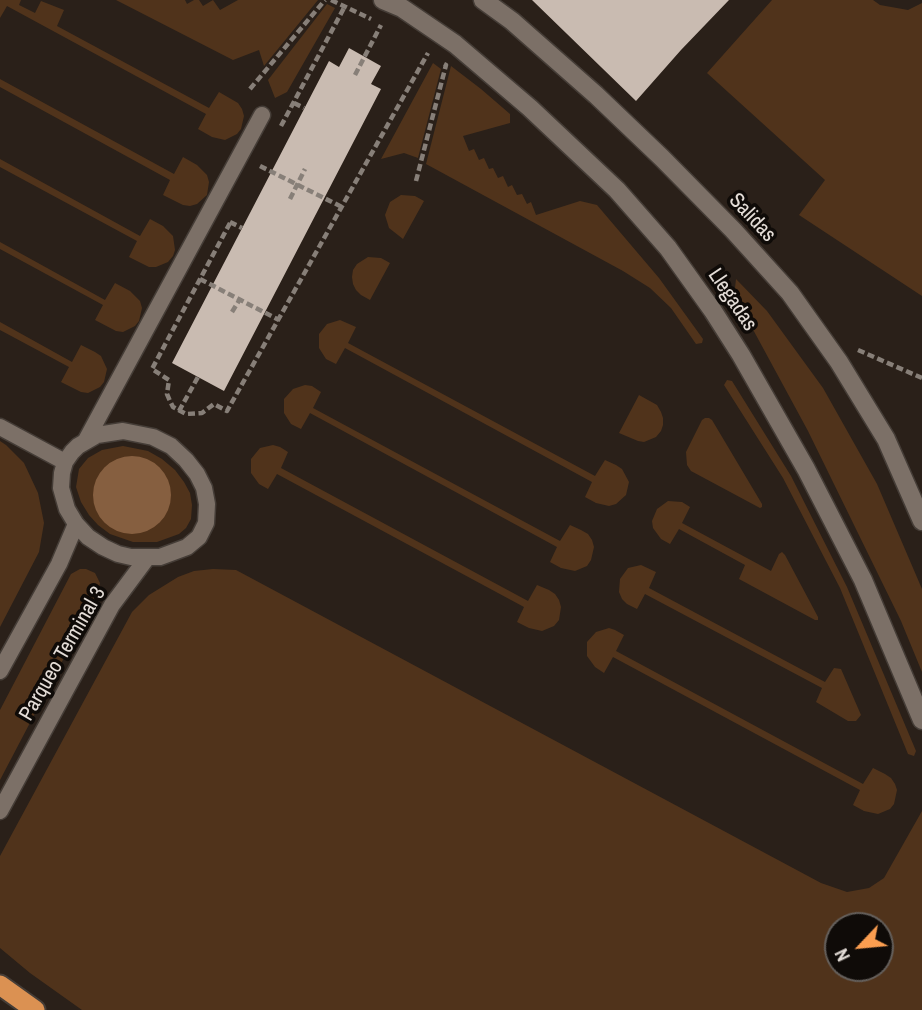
<!DOCTYPE html>
<html>
<head>
<meta charset="utf-8">
<style>
  body { margin:0 }
  #map { position:relative; width:922px; height:1010px; overflow:hidden; background:#2a2019; font-family:"Archivo Narrow",sans-serif }
  canvas { display:block }
  .north { position:absolute; left:824px; top:912px; width:70px; height:70px; box-sizing:border-box; background:#0f0b08; border:2px solid #645f5b; border-radius:50%; rotate:244deg; font-size:19px; font-weight:700; line-height:28px; text-align:center; color:#e4ddd7 }
  .north::after { content:''; display:block; margin:auto; width:24px; height:32px; background:#fb9e50; clip-path:polygon(50% 0,100% 100%,50% 72%,0 100%) }
</style>
</head>
<body>
<div id="map">
<canvas width="922" height="1010"></canvas>
<div class="north">N</div>
</div>
<script>
const ctx = document.querySelector('canvas').getContext('2d');
ctx.lineJoin = 'round';
function paint(path, color) {
  ctx.fillStyle = color;
  ctx.fill(path, 'evenodd');
}
function shape(rows) {
  const path = new Path2D();
  for (const r of rows) {
    if (r.length === 3) {
      path.moveTo(r[0] + r[2], r[1]);
      path.arc(r[0], r[1], r[2], 0, 2 * Math.PI);
      continue;
    }
    path.moveTo(r[0], r[1]);
    for (let i = 2; i < r.length; i += 2) path.lineTo(r[i], r[i + 1]);
  }
  return path;
}
function trace(path, color, width, dash) {
  ctx.strokeStyle = color;
  ctx.lineWidth = width;
  ctx.lineCap = dash ? 'butt' : 'round';
  ctx.setLineDash(dash || []);
  ctx.stroke(path);
}
function write(font, color, halo, rows, align = 'center') {
  ctx.font = font + ' "Archivo Narrow",sans-serif';
  ctx.lineWidth = 7;
  ctx.setLineDash([]);
  ctx.textBaseline = 'middle';
  ctx.strokeStyle = halo;
  ctx.fillStyle = color;
  for (const [text, x, y, turn = 0] of rows) {
    ctx.save();
    ctx.translate(x, y);
    ctx.rotate((+turn || 0) * Math.PI / 180);
    ctx.textAlign = isNaN(turn) ? turn : align;
    if (halo) ctx.strokeText(text, 0, 0);
    ctx.fillText(text, 0, 0);
    ctx.restore();
  }
}
const green = shape([
  [0,0,21,0,19,5,35,13,41,1,64,10,57,26,209,108,219,92,238,103,242,109,244,116,241,129,237,134,225,140,212,137,198,129,206,114,7,6,0,18],
  [116,0,185,0,187,4,194,0,199,0,203,6,213,0,220,10,238,0,318,0,264,66,259,50,233,60],
  [772,0,873,0,880,5,908,10,922,3,922,296,799,215,825,180,707,73],
  [327,4,335,8,287,92,275,98,268,80],
  [433,63,441,69,418,158,404,153,381,159],
  [451,66,481,89,510,114,510,123,463,136,469,151,474,149,479,160,484,158,489,169,493,168,498,178,503,176,508,187,512,185,517,195,522,194,527,204,531,202,536,215,580,201,597,205,659,278,703,339,702,343,696,344,671,308,650,288,623,271,426,164],
  [0,79,174,174,183,157,197,165,207,175,209,182,207,195,197,204,190,206,183,205,163,195,170,180,0,87],
  [0,159,140,236,150,219,163,226,173,236,175,250,173,256,168,262,156,267,149,267,129,257,137,241,0,167],
  [401,195,415,196,424,201,403,239,389,228,385,215,390,202],
  [0,242,105,300,115,283,130,291,140,301,142,308,139,321,135,326,123,332,116,331,95,320,103,305,0,249],
  [368,257,381,258,390,263,370,300,361,295,356,290,353,284,352,277,353,270,357,264],
  [736,279,767,311,823,388,877,484,922,589,922,672,901,621,808,431,737,300,735,288],
  [340,320,356,327,348,343,595,476,605,460,616,465,622,469,629,482,626,495,616,504,609,506,596,503,585,497,592,482,345,348,336,364,326,359,319,348,319,334,327,324],
  [0,322,72,362,81,345,95,352,101,356,107,369,104,382,100,387,88,393,81,392,61,382,69,367,0,330],
  [727,380,732,381,791,476,847,587,916,751,914,756,908,754,840,588,783,478,724,385],
  [305,385,312,386,321,392,313,408,560,541,570,525,581,530,588,534,592,540,594,547,591,560,587,566,575,571,561,568,550,562,557,547,310,413,301,429,291,424,284,413,284,399,293,389],
  [639,395,657,405,661,412,663,418,663,425,661,431,656,437,644,442,638,441,619,433],
  [705,418,709,418,712,420,762,504,762,507,760,508,691,471,687,465,686,452,702,420],
  [0,441,6,445,24,463,38,493,44,523,39,552,0,627],
  [273,445,280,447,288,452,281,468,528,601,537,585,549,590,555,594,559,600,561,607,559,620,554,626,542,631,529,628,517,622,524,607,277,474,268,489,259,484,251,473,251,459,260,448],
  [123,446,148,451,162,459,175,470,184,482,190,493,192,505,191,519,186,528,179,534,157,542,133,542,110,534,98,525,89,515,81,502,76,487,79,469,88,458,102,450],
  [668,501,682,502,690,507,682,523,771,571,779,554,782,552,785,555,818,617,818,620,815,620,739,579,745,565,679,529,670,544,661,539,653,528,652,521,657,509],
  [641,565,656,572,649,588,825,682,834,668,841,669,861,715,856,721,848,721,816,702,822,688,645,594,637,609,627,604,622,599,619,592,620,579,628,568],
  [80,569,86,569,95,573,100,583,98,593,0,780,0,710,71,574],
  [213,569,236,570,821,883,847,892,869,888,884,878,922,811,922,1010,82,1010,30,973,0,948,0,856,132,612,149,595,178,577,194,571],
  [880,926,880,968,838,968,838,926],
  [609,628,615,630,624,635,616,651,863,784,873,768,885,774,891,778,895,784,897,790,894,804,890,809,878,814,864,811,853,805,860,790,613,657,604,673,595,667,587,656,587,642,596,632]
]);
const water = shape([
  [132,495,39]
]);
const building = shape([
  [532,0,729,0,681,50,636,101],
  [349,48,381,66,371,84,381,89,224,391,172,363,329,61,339,67]
]);
const path = shape([
  [331,0,371,19],
  [355,75,381,25],
  [250,89,325,0],
  [294,103,304,108],
  [281,126,345,6],
  [260,166,342,207],
  [416,181,446,65,444,64],
  [290,199,305,169],
  [230,222,242,228],
  [230,223,152,369,169,380,167,394,170,401,173,407,186,414,202,413,214,404,227,411,428,53],
  [200,279,279,320],
  [232,312,240,299],
  [858,350,922,378],
  [179,411,198,377]
]);
const service = shape([
  [0,427,65,462],
  [123,431,153,437,171,446,186,460,197,474,204,488,207,504,206,523,199,537,187,547,160,557,131,557,118,554,103,547,88,537,76,524,67,509,61,488,62,473,65,462,72,452,78,446,97,435,123,431],
  [85,442,262,115],
  [0,671,59,564,76,524],
  [0,811,112,605,147,558]
]);
const secondary = shape([
  [383,0,402,8,455,44,530,108,617,190,668,248,713,311,741,355,806,469,863,580,922,720],
  [483,0,512,21,596,95,662,158,733,230,790,293,839,362,886,439,922,521]
]);
const trunk = shape([
  [0,985,35,1010]
]);
const streetNames = [
  ["Salidas",752,218,47],
  ["Llegadas",732,300,56],
  ["Parqueo Terminal 3",63,654,-60]
];
paint(green, '#50331b');
paint(water, '#865f40');
paint(building, '#c9bbb1');
trace(service, '#453d37', 19);
trace(secondary, '#453d37', 21);
trace(trunk, '#453d37', 23);
trace(path, '#877f78', 4.5, [7, 3.5]);
trace(service, '#7c7067', 16);
trace(secondary, '#7c7067', 18);
trace(trunk, '#db9152', 19);
write('21px', '#e4ddd7', '#0f0b08', streetNames);
</script>
</body>
</html>
